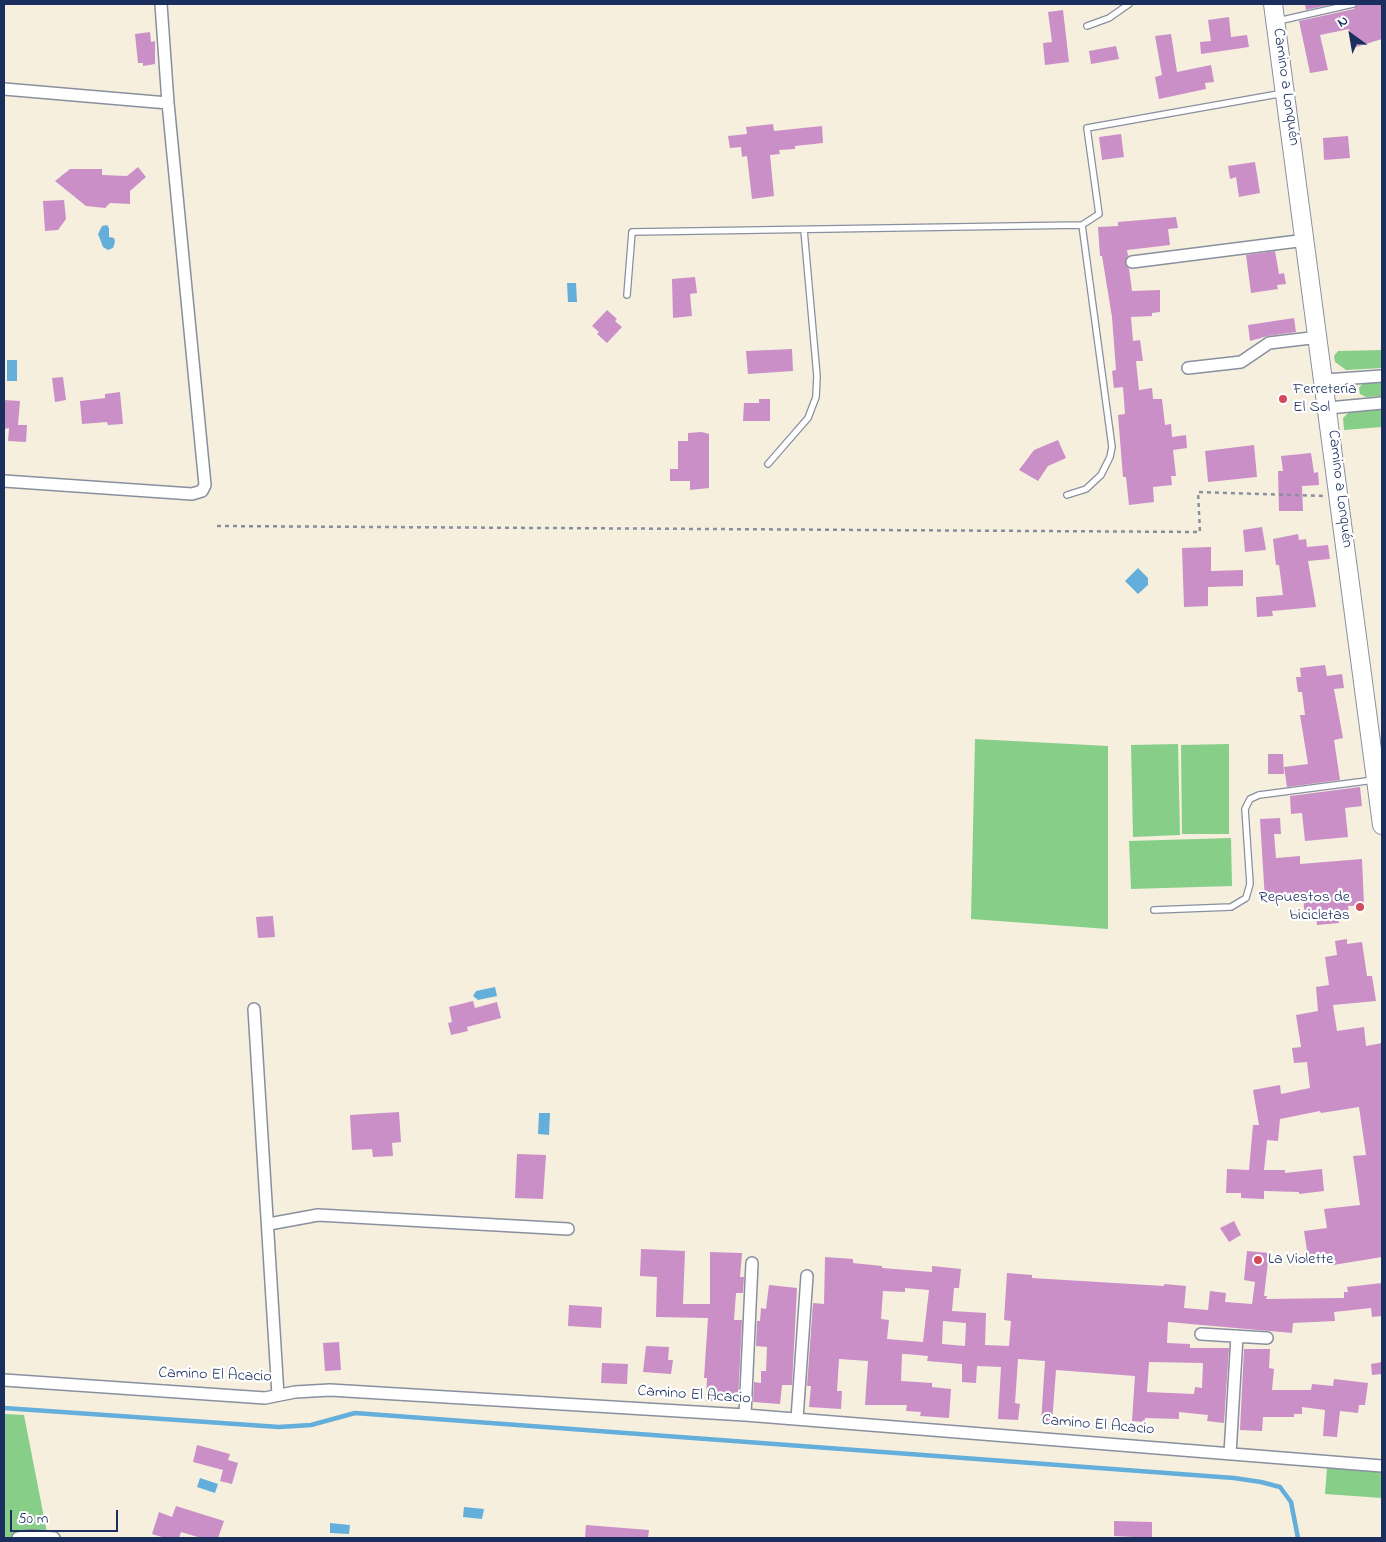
<!DOCTYPE html>
<html>
<head>
<meta charset="utf-8">
<style>
  body { margin:0 }
  #map { position:relative; width:1386px; height:1542px; overflow:hidden; background:#f6efde; font-family:"Indie Flower",sans-serif }
  canvas { display:block }
  .frame { position:absolute; inset:0; border:5px solid #1b2f5e; pointer-events:none }
  .north { position:absolute; left:1326px; top:10px; width:50px; height:50px; -webkit-text-stroke:4px #fff; paint-order:stroke; rotate:328deg; font-size:14px; font-weight:700; line-height:20px; text-align:center; color:#1b2f5e }
  .north::after { content:''; display:block; margin:auto; width:18px; height:22px; background:#1b2f5e; clip-path:polygon(50% 0,100% 100%,50% 72%,0 100%) }
  .scale { position:absolute; left:10px; top:1510px; width:108px; height:22px; box-sizing:border-box; border:2px solid #1b2f5e; border-top:0; padding-left:6px; font-size:15px; line-height:18px; white-space:nowrap; color:#1b2f5e; -webkit-text-stroke:4px #fff; paint-order:stroke }
</style>
</head>
<body>
<div id="map">
<canvas width="1386" height="1542"></canvas>
<div class="frame"></div>
<div class="north">N</div>
<div class="scale">50 m</div>
</div>
<script>
const ctx = document.querySelector('canvas').getContext('2d');
ctx.lineJoin = 'round';
function paint(path, color) {
  ctx.fillStyle = color;
  ctx.fill(path, 'evenodd');
}
function shape(rows) {
  const path = new Path2D();
  for (const r of rows) {
    path.moveTo(r[0], r[1]);
    for (let i = 2; i < r.length; i += 2) path.lineTo(r[i], r[i + 1]);
  }
  return path;
}
function trace(path, color, width, dash) {
  ctx.strokeStyle = color;
  ctx.lineWidth = width;
  ctx.lineCap = dash ? 'butt' : 'round';
  ctx.setLineDash(dash || []);
  ctx.stroke(path);
}
function write(font, color, halo, rows, align = 'center') {
  ctx.font = font + ' "Indie Flower",sans-serif';
  ctx.lineWidth = 4.5;
  ctx.setLineDash([]);
  ctx.textBaseline = 'middle';
  ctx.strokeStyle = halo;
  ctx.fillStyle = color;
  for (const [text, x, y, turn = 0] of rows) {
    ctx.save();
    ctx.translate(x, y);
    ctx.rotate((+turn || 0) * Math.PI / 180);
    ctx.textAlign = isNaN(turn) ? turn : align;
    if (halo) ctx.strokeText(text, 0, 0);
    ctx.fillText(text, 0, 0);
    ctx.restore();
  }
}
const green = shape([
  [1382,350,1382,368,1346,370,1335,362,1334,356,1338,351],
  [1382,382,1382,396,1366,397,1360,394,1359,388,1362,384],
  [1382,407,1382,427,1344,430,1343,418,1348,413,1352,410],
  [975,739,1108,746,1108,929,971,919],
  [1178,744,1180,835,1133,837,1131,745],
  [1229,744,1229,834,1182,834,1181,745],
  [1231,838,1232,886,1131,889,1129,841],
  [4,1414,24,1415,48,1538,4,1538],
  [1327,1468,1382,1472,1382,1498,1325,1494]
]);
const water = shape([
  [107,225,109,228,109,237,114,238,115,242,113,248,108,250,103,247,98,234,102,226],
  [567,283,576,283,577,302,568,302],
  [7,360,17,360,17,381,7,381],
  [1138,568,1148,578,1148,585,1138,594,1125,581],
  [495,987,497,996,478,1000,473,996,476,991],
  [539,1113,550,1113,549,1135,538,1134],
  [200,1478,218,1484,215,1493,197,1487],
  [464,1507,484,1509,482,1519,463,1517],
  [330,1523,350,1525,349,1534,330,1533]
]);
const stream = shape([
  [4,1408,279,1427,311,1425,355,1413,1234,1478,1261,1482,1280,1487,1291,1502,1298,1538]
]);
const building = shape([
  [1305,4,1333,4,1306,10],
  [1358,4,1382,4,1382,39,1353,48,1349,29,1320,35,1328,70,1310,73,1299,21,1354,9],
  [1063,10,1069,62,1045,65,1043,43,1052,42,1048,12],
  [1229,17,1231,37,1247,35,1249,47,1201,54,1200,42,1211,41,1208,20],
  [150,32,151,42,155,41,155,64,143,66,143,63,138,63,135,34],
  [1171,34,1177,72,1211,65,1214,82,1205,83,1206,89,1159,99,1155,77,1162,75,1155,36],
  [1116,46,1119,59,1091,64,1089,51],
  [773,124,774,131,822,126,823,143,795,146,795,149,779,150,780,154,770,155,774,196,752,199,747,156,742,157,741,147,730,148,728,136,747,134,746,127],
  [1121,134,1124,157,1102,160,1099,137],
  [1348,136,1350,158,1324,160,1323,138],
  [1255,162,1260,193,1239,197,1236,177,1230,179,1228,166],
  [138,167,146,177,130,191,130,204,110,203,105,208,86,206,55,181,70,169,102,169,102,175,127,176],
  [64,200,66,219,58,230,45,231,43,201],
  [1176,217,1178,228,1168,229,1170,245,1127,250,1128,256,1125,262,1129,269,1132,291,1160,290,1160,312,1152,313,1152,316,1131,317,1133,341,1140,340,1143,361,1136,361,1139,390,1152,388,1153,399,1162,399,1165,425,1171,424,1172,437,1186,435,1187,448,1173,450,1176,476,1171,476,1172,485,1153,487,1154,502,1129,505,1126,477,1123,477,1118,415,1125,414,1123,387,1114,388,1112,371,1116,370,1112,317,1102,256,1100,256,1098,227,1118,226,1118,222],
  [1275,251,1279,274,1284,273,1286,284,1277,285,1278,289,1251,293,1246,255],
  [695,277,697,293,690,294,692,316,673,318,672,279],
  [607,310,617,319,615,321,622,327,607,343,597,334,599,332,592,326],
  [1294,318,1296,332,1268,336,1250,341,1248,325],
  [792,349,793,371,748,374,746,351],
  [63,377,66,400,55,402,52,378],
  [120,392,123,424,108,425,107,422,82,424,80,401,105,398,105,394],
  [759,399,770,399,770,421,743,421,744,403,759,403],
  [4,400,20,401,18,425,27,425,26,442,8,441,9,428,4,429],
  [702,432,709,434,709,488,690,490,690,481,670,481,670,469,678,469,678,441,688,441,688,433],
  [1058,440,1066,458,1048,466,1038,481,1019,470,1034,450],
  [1254,445,1257,477,1208,482,1205,451],
  [1311,453,1314,473,1318,472,1319,485,1302,486,1303,511,1279,511,1278,471,1283,471,1281,456],
  [1262,527,1266,550,1245,552,1243,530],
  [1298,534,1299,540,1306,539,1307,547,1328,545,1330,559,1308,561,1316,607,1272,611,1273,616,1257,617,1256,597,1283,595,1279,565,1276,565,1273,539],
  [1211,547,1211,571,1243,570,1243,586,1208,587,1208,606,1184,607,1182,548],
  [1325,665,1327,676,1342,674,1344,688,1334,689,1343,738,1334,740,1340,780,1287,787,1284,767,1308,764,1300,715,1305,715,1302,692,1298,692,1296,677,1301,677,1300,668],
  [1268,754,1283,754,1284,774,1268,774],
  [1360,787,1362,806,1345,808,1348,837,1305,841,1302,813,1291,814,1290,796],
  [1280,818,1281,834,1274,834,1276,858,1300,856,1300,864,1362,859,1364,905,1348,906,1349,915,1339,916,1339,923,1317,925,1316,918,1305,918,1303,896,1265,900,1260,819],
  [273,916,275,937,258,938,256,917],
  [1347,939,1347,944,1362,942,1367,976,1372,976,1376,1001,1333,1005,1337,1031,1364,1027,1366,1046,1382,1043,1382,1257,1333,1265,1332,1253,1308,1257,1304,1231,1327,1228,1324,1209,1360,1205,1353,1156,1366,1155,1359,1107,1321,1113,1320,1111,1280,1119,1278,1141,1267,1140,1264,1170,1285,1170,1285,1173,1322,1169,1324,1191,1299,1194,1299,1192,1264,1191,1264,1199,1241,1198,1241,1193,1226,1193,1227,1169,1249,1170,1253,1125,1259,1125,1253,1090,1280,1085,1281,1094,1310,1088,1307,1062,1294,1063,1292,1048,1301,1047,1296,1015,1318,1011,1316,987,1329,985,1325,957,1337,955,1335,941],
  [473,1001,475,1008,497,1002,501,1018,467,1027,468,1031,451,1035,448,1023,452,1022,449,1007],
  [399,1112,401,1142,392,1143,393,1156,373,1157,372,1149,352,1150,350,1115],
  [517,1154,546,1155,543,1199,515,1198],
  [1234,1221,1241,1235,1229,1242,1220,1228],
  [641,1249,685,1251,683,1304,710,1304,710,1252,742,1253,740,1277,744,1277,743,1293,736,1293,734,1320,742,1320,738,1402,706,1401,707,1378,704,1378,708,1318,656,1317,657,1277,640,1276],
  [1247,1251,1269,1253,1264,1296,1267,1296,1266,1299,1344,1298,1344,1292,1348,1292,1347,1287,1382,1283,1382,1316,1372,1317,1371,1308,1334,1312,1335,1321,1293,1323,1292,1333,1168,1322,1167,1343,1190,1344,1190,1348,1229,1348,1224,1423,1207,1421,1208,1415,1179,1412,1179,1419,1145,1418,1145,1422,1132,1421,1135,1376,1056,1370,1052,1423,1041,1423,1045,1361,1018,1359,1015,1403,1020,1404,1018,1420,998,1419,1001,1367,977,1366,976,1383,962,1382,962,1364,927,1361,928,1356,906,1354,902,1354,901,1381,932,1383,932,1387,951,1389,949,1418,920,1416,921,1412,906,1411,907,1405,865,1405,868,1361,839,1359,837,1391,842,1391,841,1409,809,1407,811,1386,807,1386,813,1303,824,1304,825,1257,853,1259,853,1263,882,1266,882,1268,932,1272,932,1266,961,1269,959,1288,954,1288,952,1311,986,1313,985,1345,1009,1346,1011,1321,1004,1320,1007,1273,1032,1275,1032,1278,1164,1286,1164,1284,1186,1286,1184,1308,1208,1310,1210,1291,1226,1293,1225,1302,1252,1304,1255,1282,1244,1280],
  [905,1288,929,1290,923,1342,887,1339,889,1320,881,1319,883,1291,905,1292],
  [943,1321,966,1323,965,1346,942,1344],
  [1149,1362,1203,1363,1202,1388,1195,1387,1194,1394,1147,1392],
  [769,1285,797,1288,792,1385,782,1385,780,1404,753,1402,754,1382,761,1383,761,1371,766,1371,767,1347,756,1346,757,1321,760,1321,761,1308,766,1309],
  [569,1305,602,1307,601,1328,568,1326],
  [339,1342,341,1370,325,1371,323,1343],
  [646,1346,669,1347,668,1360,673,1360,671,1374,643,1372],
  [1244,1349,1270,1349,1269,1368,1274,1369,1272,1390,1311,1390,1312,1384,1333,1386,1334,1379,1368,1383,1365,1405,1359,1405,1358,1413,1340,1411,1337,1437,1323,1436,1325,1410,1302,1407,1302,1414,1294,1414,1294,1417,1263,1417,1262,1431,1240,1430],
  [1382,1362,1382,1374,1372,1375,1371,1364],
  [602,1363,628,1364,627,1384,601,1383],
  [197,1445,230,1454,228,1460,238,1463,232,1484,220,1481,223,1470,193,1462],
  [176,1506,224,1521,218,1538,201,1538,181,1532,179,1538,165,1538,152,1534,159,1512,172,1517],
  [1114,1521,1152,1522,1152,1538,1114,1536],
  [586,1525,649,1530,648,1538,585,1538]
]);
const path = shape([
  [217,526,1200,532,1198,492,1323,496]
]);
const lane = shape([
  [1278,21,1353,4],
  [1087,26,1109,18,1129,4],
  [627,295,632,232,1082,225],
  [768,464,808,418,816,397,817,376,804,230],
  [1067,495,1086,489,1101,475,1110,457,1112,447,1082,225,1099,214,1087,128,1284,93],
  [1154,910,1231,907,1246,898,1250,884,1245,809,1250,799,1259,795,1374,780]
]);
const street = shape([
  [4,89,168,103],
  [1132,262,1306,240],
  [1188,368,1241,362,1269,343,1319,337],
  [1325,380,1382,376],
  [1328,408,1382,403],
  [4,481,192,494,202,491,205,485,168,103,161,4],
  [254,1009,278,1395],
  [269,1224,318,1215,568,1229],
  [1201,1334,1267,1338],
  [4,1380,265,1398,295,1392,330,1390,745,1415,1382,1466],
  [745,1415,752,1263],
  [797,1419,807,1276],
  [1230,1454,1237,1336],
  [18,1538,31,1536,54,1538]
]);
const primary = shape([
  [1273,4,1382,825]
]);
const markers = [
  [1283,399,5,"#d1495b"],
  [1360,907,5,"#d1495b"],
  [1258,1260,5,"#d1495b"]
];
const streetNames = [
  ["Camino a Lonquén",1285,87,82],
  ["Camino a Lonquén",1339,489,83],
  ["Camino El Acacio",215,1376,2],
  ["Camino El Acacio",694,1396,4],
  ["Camino El Acacio",1098,1426,5]
];
const poiNames = [
  ["Ferretería",1293,390],
  ["El Sol",1293,408],
  ["Repuestos de",1350,898,"right"],
  ["bicicletas",1350,916,"right"],
  ["La Violette",1268,1260]
];
paint(green, '#87ce89');
paint(water, '#63aedb');
trace(stream, '#63aedb', 4.5);
paint(building, '#ca8fc7');
trace(lane, '#888f9e', 8);
trace(street, '#888f9e', 14);
trace(primary, '#888f9e', 20);
trace(path, '#888f9e', 2.5, [4, 4]);
trace(lane, '#fff', 5.5);
trace(street, '#fff', 11);
trace(primary, '#fff', 18);
for (const [x, y, r, color] of markers) {
  const dot = new Path2D();
  dot.arc(x, y, r, 0, 2 * Math.PI);
  ctx.fillStyle = color;
  ctx.fill(dot);
  trace(dot, '#fff', 2);
}
write('16px', '#1b2f5e', '#fff', streetNames);
write('16px', '#1b2f5e', '#fff', poiNames, 'left');
</script>
</body>
</html>
